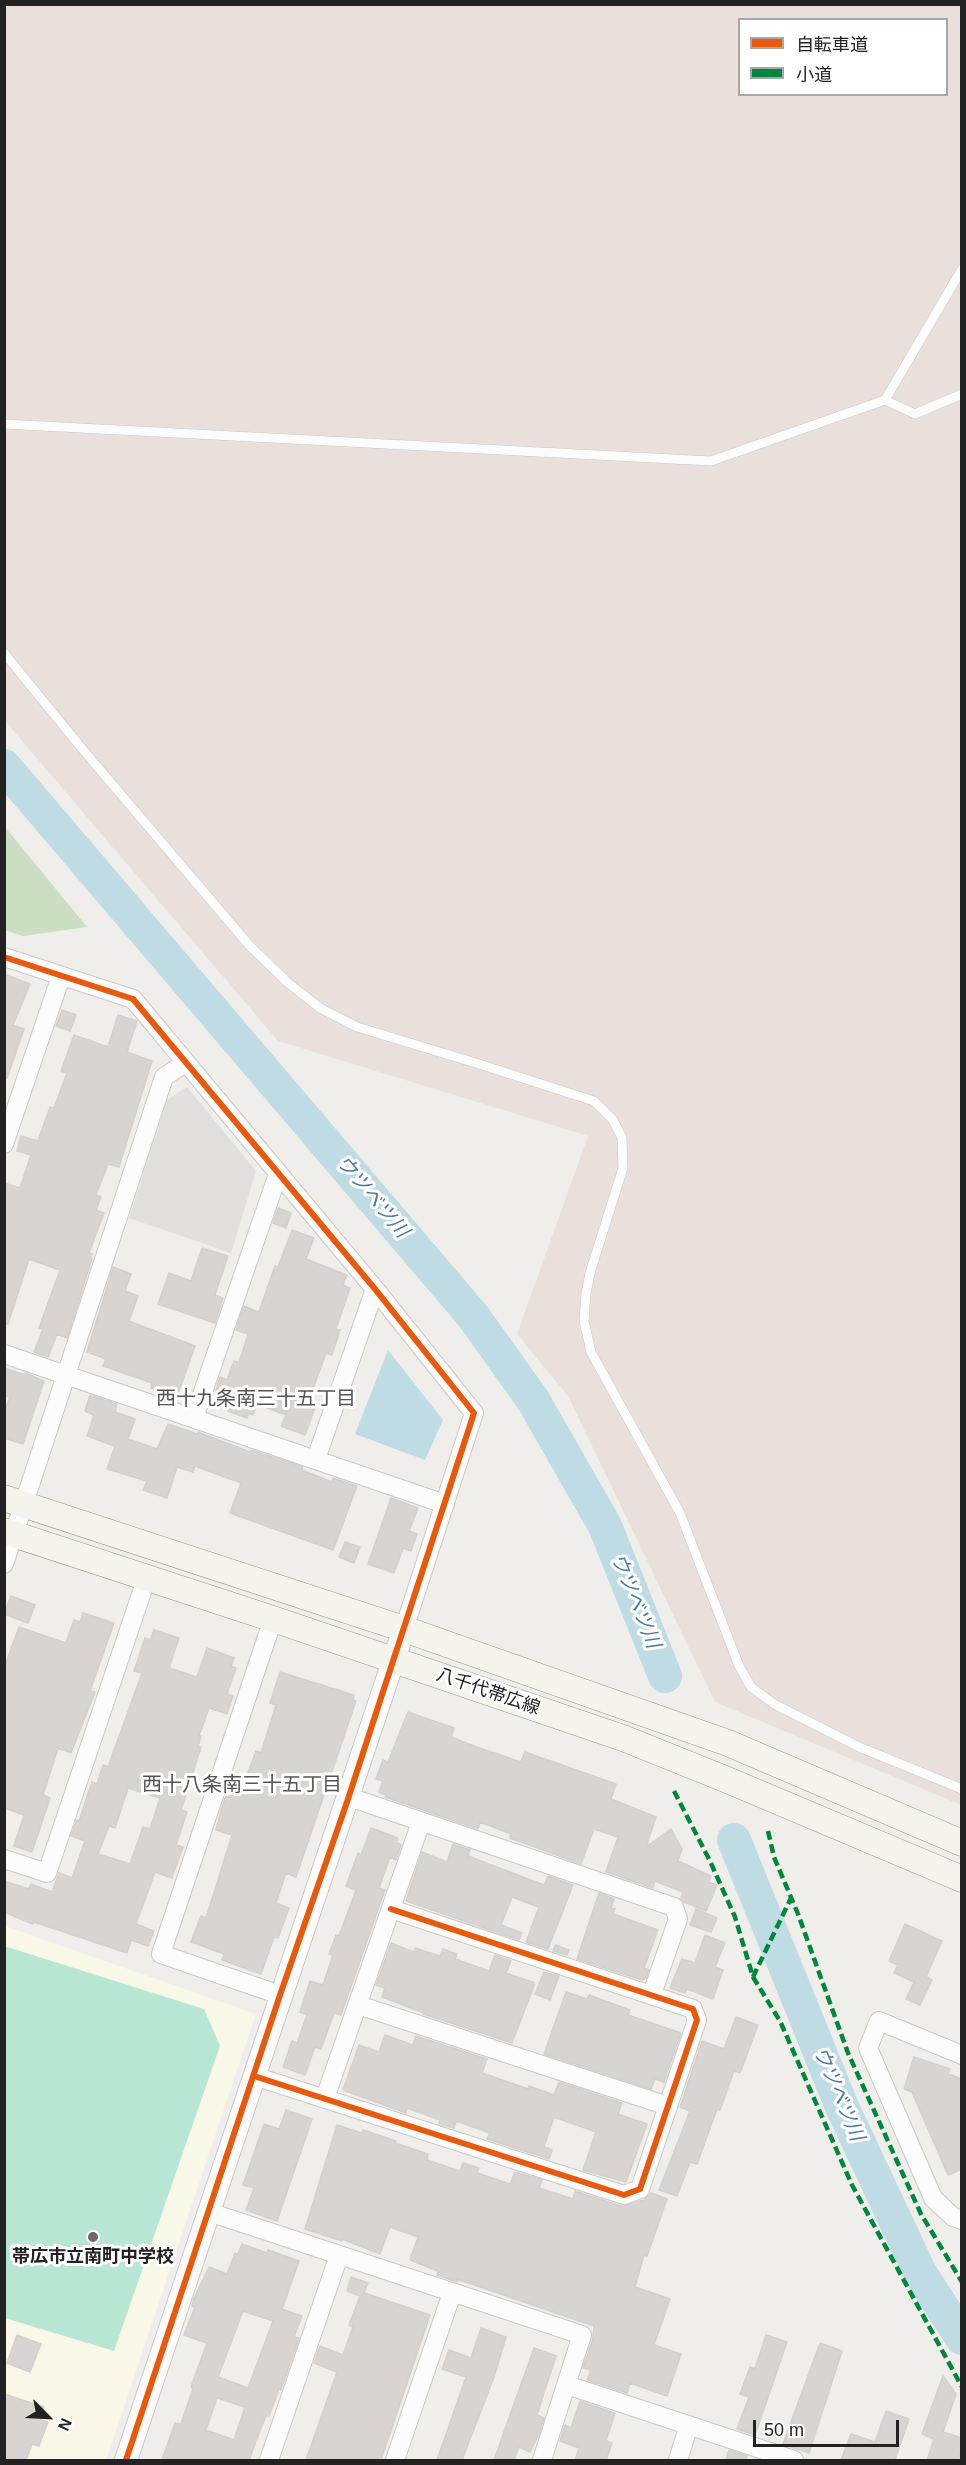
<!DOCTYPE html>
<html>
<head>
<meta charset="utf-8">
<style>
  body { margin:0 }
  #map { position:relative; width:966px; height:2465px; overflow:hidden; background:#f0eeeb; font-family:Helvetica,"Noto Sans JP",sans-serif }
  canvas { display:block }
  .frame { position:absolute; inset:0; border:6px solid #222; pointer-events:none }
  .legend { position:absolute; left:738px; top:18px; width:210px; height:78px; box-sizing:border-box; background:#fff; border:2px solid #a7a7a7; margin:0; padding:8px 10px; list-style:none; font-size:18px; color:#222 }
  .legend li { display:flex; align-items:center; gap:12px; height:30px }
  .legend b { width:30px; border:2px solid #a7a7a7 }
  .north { position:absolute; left:18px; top:2387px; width:60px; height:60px; -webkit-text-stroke:4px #fff; paint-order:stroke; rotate:114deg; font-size:16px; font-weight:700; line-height:24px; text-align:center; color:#222 }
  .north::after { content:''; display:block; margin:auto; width:21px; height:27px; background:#222; clip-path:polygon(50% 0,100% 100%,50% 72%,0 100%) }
  .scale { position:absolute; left:753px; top:2420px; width:146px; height:27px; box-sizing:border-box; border:3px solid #222; border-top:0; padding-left:8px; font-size:18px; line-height:21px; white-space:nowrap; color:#222; -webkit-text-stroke:4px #fff; paint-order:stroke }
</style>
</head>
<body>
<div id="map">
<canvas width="966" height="2465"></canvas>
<div class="frame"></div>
<ul class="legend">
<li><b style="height:8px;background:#e8590c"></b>自転車道</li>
<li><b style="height:8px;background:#00873e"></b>小道</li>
</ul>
<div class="north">N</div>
<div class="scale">50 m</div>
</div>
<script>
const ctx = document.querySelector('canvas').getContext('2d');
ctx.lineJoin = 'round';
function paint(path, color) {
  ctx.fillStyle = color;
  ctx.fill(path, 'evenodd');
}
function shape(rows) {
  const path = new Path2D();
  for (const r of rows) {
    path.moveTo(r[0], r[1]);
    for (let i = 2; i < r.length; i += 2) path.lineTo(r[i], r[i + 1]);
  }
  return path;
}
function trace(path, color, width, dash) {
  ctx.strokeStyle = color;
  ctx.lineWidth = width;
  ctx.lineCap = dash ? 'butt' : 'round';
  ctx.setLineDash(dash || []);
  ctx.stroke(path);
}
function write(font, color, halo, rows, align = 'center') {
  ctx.font = font + ' Helvetica,"Noto Sans JP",sans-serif';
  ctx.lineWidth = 6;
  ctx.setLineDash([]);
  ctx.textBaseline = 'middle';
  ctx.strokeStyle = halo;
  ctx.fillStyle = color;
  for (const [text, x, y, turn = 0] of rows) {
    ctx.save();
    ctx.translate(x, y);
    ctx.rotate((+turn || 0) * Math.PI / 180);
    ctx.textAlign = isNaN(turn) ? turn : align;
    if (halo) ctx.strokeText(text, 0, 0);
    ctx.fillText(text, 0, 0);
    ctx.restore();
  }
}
const education = shape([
  [5,1926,256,2014,106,2460,5,2460]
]);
const military = shape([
  [4,5,961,5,961,1805,715,1702,568,1396,517,1334,588,1136,278,1041,5,721],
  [740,20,946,20,946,94,740,94]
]);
const forest = shape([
  [4,827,5,827,87,927,23,936,5,930]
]);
const pitch = shape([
  [4,1946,204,2009,220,2046,114,2351,5,2318]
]);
const parking = shape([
  [187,1087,256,1171,231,1253,129,1218,167,1100]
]);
const water = shape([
  [388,1350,443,1420,425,1460,355,1434]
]);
const river = shape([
  [4,766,473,1316,533,1400,605,1526,665,1676],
  [734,1840,842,2107,920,2273,962,2338]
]);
const building = shape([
  [4,974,30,984,13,1025,24,1029,7,1078,4,1078,4,974],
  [62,1010,76,1015,70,1031,56,1026,62,1010],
  [118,1015,137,1021,127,1052,152,1061,119,1167,108,1164,96,1195,101,1197,96,1210,104,1213,89,1253,92,1254,90,1258,92,1259,67,1338,57,1334,48,1357,34,1352,43,1329,39,1328,60,1270,29,1259,8,1324,4,1324,4,1183,20,1188,31,1155,17,1151,21,1136,38,1141,50,1107,54,1108,67,1073,61,1071,74,1035,108,1047,118,1015],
  [278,1208,291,1213,286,1228,273,1223,278,1208],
  [292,1230,314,1238,306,1259,347,1275,343,1285,350,1288,336,1329,340,1330,332,1355,326,1353,308,1403,316,1405,305,1435,281,1426,286,1415,257,1404,253,1415,249,1413,247,1418,228,1411,232,1399,215,1393,220,1377,227,1380,234,1361,239,1363,248,1334,236,1330,244,1306,259,1312,275,1266,278,1267,292,1230],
  [202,1248,228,1256,215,1295,223,1298,215,1323,158,1304,169,1273,191,1281,202,1248],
  [113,1267,131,1274,125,1291,138,1296,129,1321,195,1346,178,1394,176,1393,175,1396,151,1388,152,1383,103,1366,106,1359,87,1352,113,1267],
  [4,1368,25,1375,25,1373,44,1381,23,1444,4,1438,4,1412,10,1397,4,1396,4,1368],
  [90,1395,117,1404,115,1412,135,1419,128,1439,157,1449,168,1424,197,1434,198,1432,250,1452,251,1450,303,1467,302,1470,332,1482,333,1478,357,1486,333,1550,230,1513,241,1483,195,1466,193,1472,177,1467,167,1498,143,1490,147,1481,107,1469,115,1446,87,1436,94,1415,85,1411,90,1395],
  [391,1498,418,1508,409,1531,417,1534,411,1551,403,1548,394,1573,368,1564,391,1498],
  [345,1542,360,1547,354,1563,339,1557,345,1542],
  [11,1596,35,1605,28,1623,4,1614,11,1596],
  [83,1613,114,1623,90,1691,95,1692,71,1753,58,1748,43,1795,50,1798,32,1852,14,1846,24,1815,4,1808,4,1668,19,1627,66,1643,74,1620,80,1622,83,1613],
  [154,1630,179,1638,169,1668,197,1677,207,1648,234,1658,231,1666,236,1668,227,1694,233,1696,227,1714,209,1708,199,1736,201,1736,198,1746,201,1747,181,1810,187,1812,176,1845,183,1847,172,1878,155,1872,136,1924,154,1931,148,1946,131,1940,127,1953,34,1922,33,1924,4,1912,4,1881,29,1889,31,1884,52,1892,59,1873,72,1878,85,1841,71,1836,77,1820,79,1821,92,1782,97,1784,103,1765,108,1767,142,1673,134,1671,145,1638,150,1640,154,1630],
  [128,1788,160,1798,150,1829,143,1827,130,1864,98,1854,109,1826,115,1828,128,1788],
  [280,1672,354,1695,353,1700,356,1701,296,1877,286,1873,276,1903,289,1908,278,1938,274,1937,261,1974,222,1960,224,1954,191,1942,201,1916,206,1918,232,1835,216,1830,222,1807,228,1790,240,1794,256,1751,261,1753,276,1705,270,1703,280,1672],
  [408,1712,454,1728,451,1737,474,1746,521,1762,525,1752,616,1784,611,1799,656,1817,646,1847,671,1829,682,1849,678,1861,711,1876,708,1882,717,1885,706,1911,684,1902,681,1898,683,1892,655,1881,653,1888,606,1872,618,1837,594,1829,581,1864,510,1838,511,1834,480,1822,478,1829,385,1797,386,1795,379,1792,383,1781,376,1779,383,1760,388,1762,408,1712],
  [371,1828,398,1838,396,1842,401,1845,396,1860,390,1857,379,1888,385,1890,341,2015,334,2013,321,2049,315,2047,305,2075,283,2067,292,2041,297,2043,307,2015,300,2012,310,1981,323,1985,333,1955,329,1954,336,1935,339,1936,356,1890,346,1886,358,1853,361,1855,371,1828],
  [453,1844,470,1850,468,1856,544,1885,548,1876,573,1885,548,1949,526,1942,539,1907,512,1897,501,1925,522,1933,519,1940,406,1901,422,1852,447,1862,453,1844],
  [599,1893,614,1899,611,1908,615,1909,613,1914,658,1930,644,1968,649,1970,646,1978,642,1980,577,1959,599,1893],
  [696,1909,717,1918,711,1932,690,1925,696,1909],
  [905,1924,942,1941,926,1977,932,1980,920,2005,906,1999,914,1982,894,1973,898,1965,889,1961,905,1924],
  [705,1935,725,1943,715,1967,723,1970,713,1999,687,1989,685,1993,670,1988,682,1959,695,1963,705,1935],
  [391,1943,414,1952,415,1948,440,1956,443,1949,457,1954,455,1959,489,1971,495,1955,511,1961,506,1973,535,1983,512,2043,423,2014,424,2013,382,1997,385,1988,376,1985,391,1943],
  [555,1945,569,1950,567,1955,553,1951,555,1945],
  [544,1972,559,1976,550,2000,535,1994,544,1972],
  [566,1992,587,1999,589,1995,630,2010,628,2015,681,2033,664,2082,655,2079,651,2089,544,2054,566,1992],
  [736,2017,758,2025,740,2073,734,2071,720,2110,717,2109,697,2164,690,2162,677,2196,659,2190,690,2111,680,2107,702,2041,724,2049,736,2017],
  [385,2035,413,2045,416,2036,487,2059,482,2073,528,2089,529,2086,554,2095,559,2082,622,2103,618,2114,647,2124,626,2182,583,2170,596,2132,554,2117,544,2147,552,2150,549,2159,487,2139,490,2133,456,2121,454,2128,439,2124,440,2120,407,2108,406,2113,343,2090,359,2045,379,2052,385,2035],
  [914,2057,950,2069,948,2074,962,2079,962,2169,948,2175,912,2092,904,2089,914,2057],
  [286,2110,312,2119,277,2221,246,2210,254,2188,243,2185,264,2124,279,2129,286,2110],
  [337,2125,362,2133,363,2130,396,2141,395,2143,428,2154,427,2160,460,2171,463,2163,479,2168,477,2173,510,2184,515,2172,542,2180,539,2188,573,2199,575,2191,621,2206,644,2200,651,2193,667,2199,647,2256,644,2255,635,2287,670,2299,654,2345,681,2354,667,2396,630,2383,627,2393,587,2380,591,2370,583,2368,593,2338,594,2326,457,2279,457,2282,437,2275,438,2271,410,2260,418,2237,390,2227,380,2254,342,2239,342,2241,305,2229,337,2125],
  [242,2244,267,2253,268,2250,299,2261,282,2309,302,2316,294,2337,299,2338,281,2390,279,2389,269,2416,266,2415,249,2460,162,2460,175,2423,181,2424,193,2388,191,2387,207,2343,184,2335,195,2307,192,2306,194,2298,209,2267,227,2274,235,2253,238,2254,242,2244],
  [243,2311,273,2321,248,2388,218,2377,243,2311],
  [217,2398,245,2407,234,2440,206,2430,217,2398],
  [351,2277,368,2283,364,2293,430,2315,381,2460,306,2460,337,2372,314,2363,320,2346,343,2355,353,2327,349,2325,360,2296,347,2291,351,2277],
  [481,2328,506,2337,494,2377,462,2460,437,2460,466,2377,442,2369,449,2350,471,2358,481,2328],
  [17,2335,41,2344,30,2372,7,2363,17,2335],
  [766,2335,787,2342,755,2435,737,2429,749,2397,740,2394,750,2367,755,2369,766,2335],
  [820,2343,842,2351,809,2453,783,2444,820,2343],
  [534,2348,556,2356,537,2415,544,2418,539,2434,530,2452,519,2447,514,2460,494,2460,534,2348],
  [943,2376,956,2394,943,2432,962,2438,962,2449,958,2460,927,2460,934,2439,922,2434,943,2376],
  [4,2394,44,2407,40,2420,48,2422,39,2446,32,2444,26,2460,4,2460,4,2394],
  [580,2401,615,2413,606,2441,612,2443,606,2460,575,2460,579,2448,560,2441,565,2425,571,2428,580,2401],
  [886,2411,909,2419,895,2460,841,2460,851,2434,875,2442,886,2411],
  [729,2450,747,2456,746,2460,726,2460,729,2450]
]);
const service = shape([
  [885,400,915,414,962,394],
  [4,424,711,461,885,400,962,269],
  [4,653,84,751,249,945,287,982,320,1008,357,1027,479,1064,594,1101,613,1120,622,1138,623,1168,590,1273,586,1294,584,1321,591,1352,680,1513,739,1666,751,1687,774,1704,859,1747,962,1789]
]);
const minor = shape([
  [4,957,133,999,375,1289,474,1413,404,1629],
  [4,1144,61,976],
  [4,1354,445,1504],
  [194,1418,278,1174],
  [316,1459,375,1289],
  [4,1564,164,1077,185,1063],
  [273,1619,161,1954,280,1995],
  [349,1797,674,1907,678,1919,652,1994],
  [4,1859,47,1873,147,1577],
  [358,2005,668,2106],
  [962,2055,879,2021,868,2048,933,2198,953,2217,962,2220],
  [254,2076,624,2195,640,2189,697,2020,693,2009,391,1909],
  [325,2098,421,1822],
  [209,2212,582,2335,542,2460],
  [567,2385,794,2460],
  [269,2460,339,2255],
  [395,2460,452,2293],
  [678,2460,689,2425]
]);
const tertiary = shape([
  [126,2460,404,1629]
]);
const secondary = shape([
  [4,1498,404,1629,728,1743,962,1843],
  [4,1531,273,1619,623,1738,725,1779,962,1879]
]);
const quiet = shape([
  [674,1791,710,1861,735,1917,753,1977,780,2021,852,2185,962,2387],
  [768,1831,774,1857,798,1914,848,2053,921,2214,962,2282],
  [753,1977,791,1898]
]);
const cycleway = shape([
  [4,957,133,999,375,1289,474,1413,347,1802,280,1995,126,2460],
  [254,2076,624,2195,640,2189,697,2020,693,2009,391,1909]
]);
const markers = [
  [93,2237,6,"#6a6968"]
];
const streetNames = [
  ["八千代帯広線",488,1692,19]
];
const poiNames = [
  ["帯広市立南町中学校",93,2257]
];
const waterNames = [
  ["ウツベツ川",372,1197,50],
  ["ウツベツ川",635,1601,68],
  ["ウツベツ川",838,2094,67]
];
const neighbourhoodNames = [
  ["西十九条南三十五丁目",256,1399],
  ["西十八条南三十五丁目",242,1785]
];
paint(education, '#f8f7e8');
paint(military, '#eae0db');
paint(forest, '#cbdec1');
paint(pitch, '#b7e6d2');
paint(parking, '#e0dfde');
paint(water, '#bfdbe3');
trace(river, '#bfdbe3', 34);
paint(building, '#d7d4d2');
trace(building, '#d3d0cc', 1.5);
trace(service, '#c9c8c7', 10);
trace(minor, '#c9c8c7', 20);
trace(tertiary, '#c9c8c7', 24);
trace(secondary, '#999a82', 27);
trace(service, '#fdfcfc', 9);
trace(minor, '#fdfcfc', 18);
trace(tertiary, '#fdfcfc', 22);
trace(secondary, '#f4f4ed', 26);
trace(quiet, '#00873e', 4.5, [9, 4.5]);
trace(cycleway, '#e8590c', 6);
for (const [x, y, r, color] of markers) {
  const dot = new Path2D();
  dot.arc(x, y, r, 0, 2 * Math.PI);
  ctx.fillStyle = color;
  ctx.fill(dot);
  trace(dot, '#fff', 2);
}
write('18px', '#222', '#fff', streetNames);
write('bold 18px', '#222', '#fff', poiNames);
write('italic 20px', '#4a7aab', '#fff', waterNames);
write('20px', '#555', '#fff', neighbourhoodNames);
</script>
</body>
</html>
